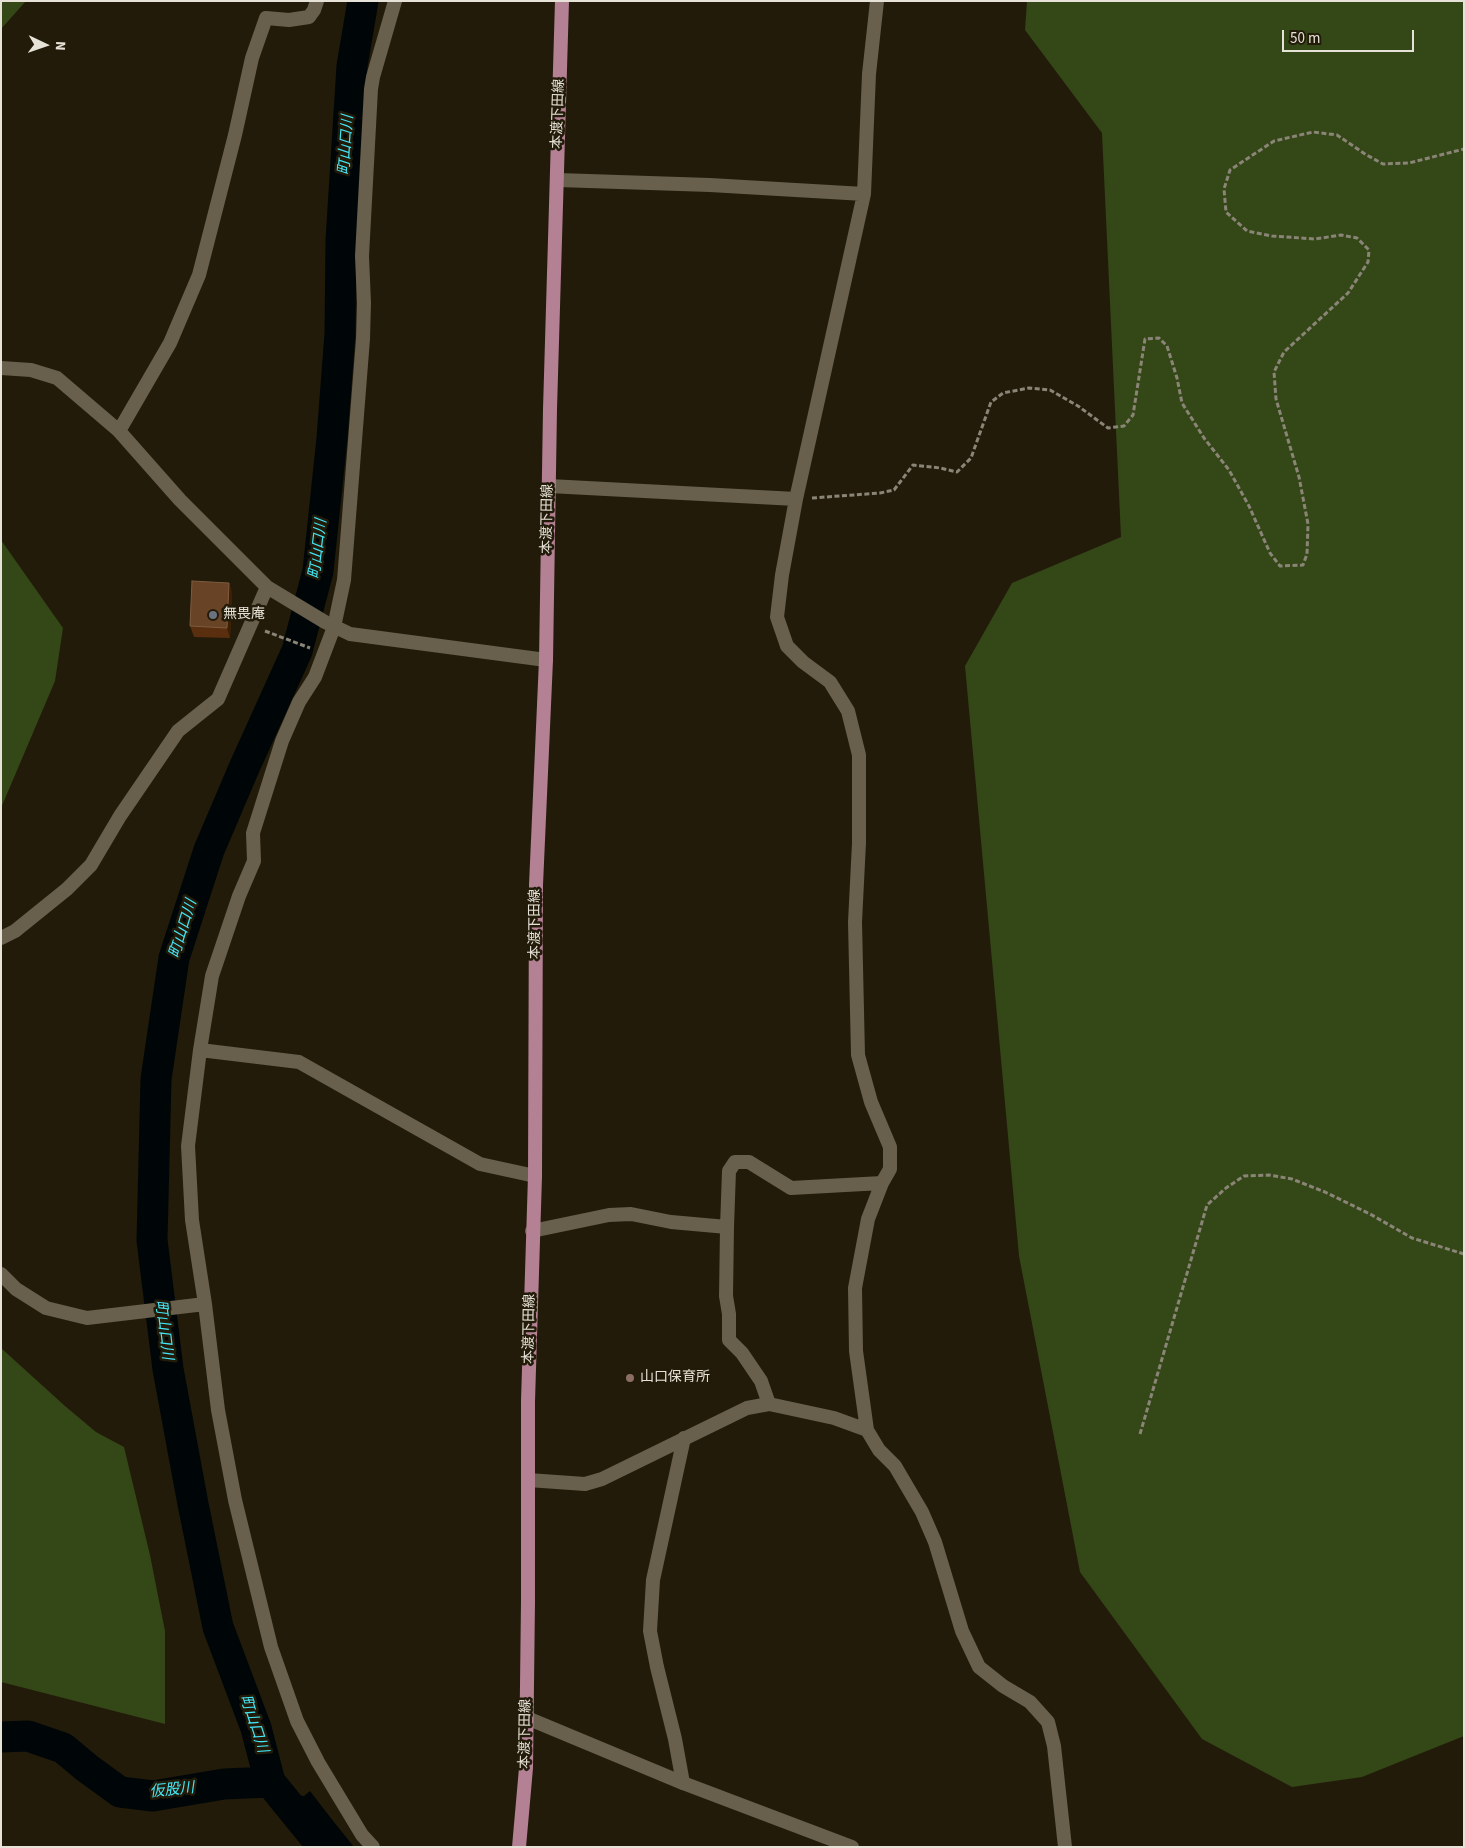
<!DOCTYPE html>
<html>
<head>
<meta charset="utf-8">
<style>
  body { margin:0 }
  #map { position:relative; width:1465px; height:1848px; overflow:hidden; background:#221b0a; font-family:"Source Sans 3",sans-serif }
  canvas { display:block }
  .frame { position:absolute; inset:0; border:2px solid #e7e2d7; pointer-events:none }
  .north { position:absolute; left:20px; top:20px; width:50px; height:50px; -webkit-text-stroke:4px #221b0a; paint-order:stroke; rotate:93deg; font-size:14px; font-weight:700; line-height:20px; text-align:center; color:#e7e2d7 }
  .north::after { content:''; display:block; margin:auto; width:18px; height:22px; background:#e7e2d7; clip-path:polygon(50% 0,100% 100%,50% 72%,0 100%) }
  .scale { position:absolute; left:1282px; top:30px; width:132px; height:22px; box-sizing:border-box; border:2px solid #e7e2d7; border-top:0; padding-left:6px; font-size:15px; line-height:18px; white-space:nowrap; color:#e7e2d7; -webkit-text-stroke:4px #221b0a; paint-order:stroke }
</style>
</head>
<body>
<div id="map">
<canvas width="1465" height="1848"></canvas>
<div class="frame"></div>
<div class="north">N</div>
<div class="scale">50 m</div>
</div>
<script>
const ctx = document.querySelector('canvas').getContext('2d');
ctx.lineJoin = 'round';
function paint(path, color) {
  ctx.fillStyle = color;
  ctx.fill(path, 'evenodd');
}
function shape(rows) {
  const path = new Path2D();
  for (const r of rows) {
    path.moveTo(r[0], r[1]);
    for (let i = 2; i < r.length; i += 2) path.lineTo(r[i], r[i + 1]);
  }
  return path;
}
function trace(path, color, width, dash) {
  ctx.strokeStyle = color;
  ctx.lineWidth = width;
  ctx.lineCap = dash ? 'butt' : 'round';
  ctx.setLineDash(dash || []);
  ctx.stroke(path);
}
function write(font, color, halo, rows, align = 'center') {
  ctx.font = font + ' "Source Sans 3","Noto Sans JP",sans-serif';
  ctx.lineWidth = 5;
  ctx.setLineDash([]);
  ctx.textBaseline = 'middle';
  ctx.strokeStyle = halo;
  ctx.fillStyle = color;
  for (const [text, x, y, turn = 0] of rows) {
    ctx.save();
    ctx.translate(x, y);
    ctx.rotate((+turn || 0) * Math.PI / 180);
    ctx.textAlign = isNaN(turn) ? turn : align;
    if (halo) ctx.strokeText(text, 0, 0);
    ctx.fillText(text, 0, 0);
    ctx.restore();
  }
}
const green = shape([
  [1,1,26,1,1,29],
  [1027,1,1464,1,1464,1736,1362,1777,1292,1787,1202,1739,1080,1572,1019,1256,965,666,1012,583,1121,537,1102,133,1025,30],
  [1,540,63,628,55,681,1,808],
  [1,1348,65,1406,96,1432,124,1447,150,1555,165,1631,165,1724,1,1682]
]);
const water = shape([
  [310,1791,330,1817,354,1847,314,1847,285,1808,283,1793,304,1796]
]);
const river = shape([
  [1,1737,28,1736,63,1748,87,1768,120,1792,153,1796,224,1784,270,1782],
  [323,1847,270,1782,256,1728,218,1627,193,1504,168,1369,152,1240,156,1079,174,958,209,850,244,768,297,651,318,571,332,438,340,334,341,240,352,66,363,1]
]);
const path = shape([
  [812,498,880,493,894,490,913,465,940,468,957,472,971,458,991,402,1003,393,1029,388,1050,390,1078,406,1108,428,1124,426,1133,415,1145,339,1159,338,1167,346,1177,378,1182,403,1204,438,1229,470,1249,506,1270,553,1280,566,1303,565,1307,554,1308,524,1299,477,1276,399,1274,372,1284,352,1348,293,1368,262,1369,250,1357,238,1341,235,1315,239,1272,236,1247,231,1226,212,1224,189,1230,170,1274,141,1313,132,1337,135,1365,154,1383,164,1409,163,1464,149],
  [265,631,310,648],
  [1140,1434,1207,1205,1226,1188,1244,1176,1269,1175,1292,1179,1325,1192,1370,1214,1412,1238,1464,1254]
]);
const minor = shape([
  [877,1,869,74,864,194,796,499,782,575,777,617,787,646,803,662,830,682,848,711,859,755,859,843,855,922,858,1055,871,1102,890,1147,890,1169,882,1183,868,1219,855,1288,856,1351,867,1430,879,1450,895,1466,922,1512,935,1542,962,1631,979,1667,1003,1686,1030,1702,1048,1722,1054,1746,1065,1847],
  [558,180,710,185,864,194],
  [1,368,31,370,57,378,119,431,180,500,267,587,325,622,350,634,546,660],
  [119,431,170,343,199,275,235,135,252,58,266,18,289,20,309,17,314,10,317,1],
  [549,486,796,499],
  [1,938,15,931,67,889,91,865,120,816,178,731,218,699,267,587],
  [200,1050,299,1062,480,1164,535,1176],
  [727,1227,726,1296,729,1314,729,1340,742,1353,761,1381,769,1404],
  [532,1231,609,1215,631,1214,671,1222,727,1227,729,1171,735,1162,749,1162,791,1188,882,1183],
  [1,1274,16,1289,46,1308,87,1318,205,1304],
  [528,1480,585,1484,602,1479,747,1408,769,1404,834,1418,867,1430],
  [683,1783,675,1739,657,1667,650,1631,653,1580,684,1438],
  [373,1847,362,1835,318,1762,297,1721,271,1647,235,1500,218,1410,205,1304,192,1220,188,1146,200,1050,212,976,239,896,254,861,253,833,282,741,299,702,315,677,334,627,344,580,363,339,364,303,362,256,371,89,373,77,395,1]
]);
const tertiary = shape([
  [527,1718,683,1783,852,1847]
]);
const primary = shape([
  [519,1847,526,1768,528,1601,528,1401,535,1176,536,885,546,660,550,409,562,1]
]);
const wall = shape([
  [229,583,232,593,230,638,194,637,190,626]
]);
const shadedWall = shape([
  [229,583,232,593,230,638,227,628]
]);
const building = shape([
  [192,581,229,583,227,628,190,626,192,581]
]);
const markers = [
  [213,615,5,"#6b7280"],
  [630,1378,5,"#8d6e63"]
];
const streetNames = [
  ["本渡下田線",559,114,-88],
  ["本渡下田線",548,519,-89],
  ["本渡下田線",536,924,-90],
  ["本渡下田線",530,1329,-89],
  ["本渡下田線",526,1734,-89]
];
const poiNames = [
  ["無畏庵",223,615],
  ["山口保育所",640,1378]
];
const waterNames = [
  ["町山口川",347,145,-86],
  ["町山口川",319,549,-83],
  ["町山口川",184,929,-73],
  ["町山口川",163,1330,83],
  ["町山口川",253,1724,72],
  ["仮股川",172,1791,-6]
];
paint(green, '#344717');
paint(water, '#000608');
trace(river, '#000608', 31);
trace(path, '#8a8577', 3, [5, 2.5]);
trace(minor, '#685f4c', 14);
trace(tertiary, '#685f4c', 14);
trace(primary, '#b38094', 14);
paint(wall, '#5a2f0f');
paint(shadedWall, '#3d1f04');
paint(building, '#694325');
trace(building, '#7d5c40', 1);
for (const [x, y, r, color] of markers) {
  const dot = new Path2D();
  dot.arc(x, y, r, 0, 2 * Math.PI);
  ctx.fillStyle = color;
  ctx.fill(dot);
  trace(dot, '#221b0a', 2);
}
write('14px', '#e7e2d7', '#221b0a', streetNames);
write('14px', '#e7e2d7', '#221b0a', poiNames, 'left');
write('italic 15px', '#44e7f8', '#221b0a', waterNames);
</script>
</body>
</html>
